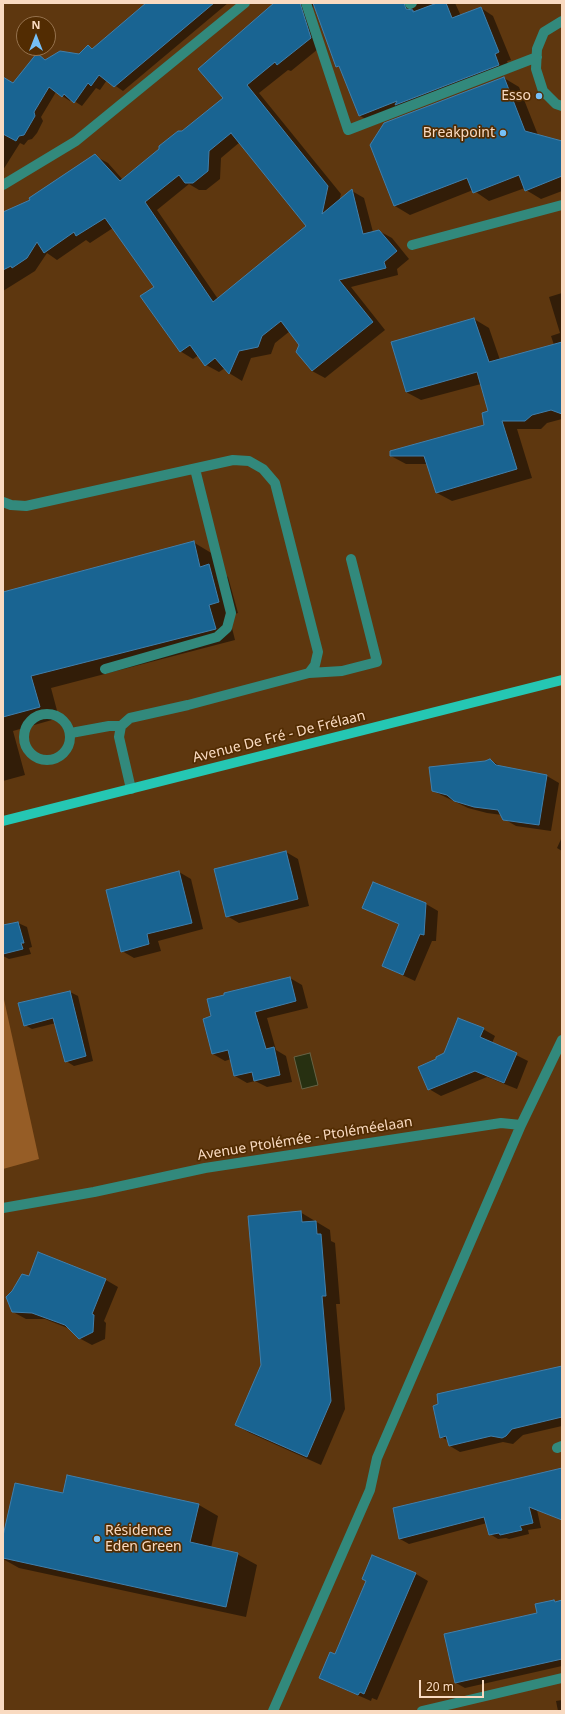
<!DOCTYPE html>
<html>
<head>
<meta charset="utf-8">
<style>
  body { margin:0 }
  #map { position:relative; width:565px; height:1714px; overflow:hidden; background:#5e370f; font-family:"Noto Sans",sans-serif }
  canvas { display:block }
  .frame { position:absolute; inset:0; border:4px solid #f9dac1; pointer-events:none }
  .north { position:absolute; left:16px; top:16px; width:40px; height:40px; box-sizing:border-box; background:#522c02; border:1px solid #95724e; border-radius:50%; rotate:0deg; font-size:11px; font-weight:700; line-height:16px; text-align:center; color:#f9dac1 }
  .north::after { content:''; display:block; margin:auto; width:14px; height:18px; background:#76c0f7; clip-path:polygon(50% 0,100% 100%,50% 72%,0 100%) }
  .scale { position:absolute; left:419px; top:1680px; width:65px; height:18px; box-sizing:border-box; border:2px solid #f9dac1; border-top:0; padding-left:5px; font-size:12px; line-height:14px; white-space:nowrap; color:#f9dac1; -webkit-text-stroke:3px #522c02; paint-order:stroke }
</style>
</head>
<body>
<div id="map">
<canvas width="565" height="1714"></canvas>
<div class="frame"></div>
<div class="north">N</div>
<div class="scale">20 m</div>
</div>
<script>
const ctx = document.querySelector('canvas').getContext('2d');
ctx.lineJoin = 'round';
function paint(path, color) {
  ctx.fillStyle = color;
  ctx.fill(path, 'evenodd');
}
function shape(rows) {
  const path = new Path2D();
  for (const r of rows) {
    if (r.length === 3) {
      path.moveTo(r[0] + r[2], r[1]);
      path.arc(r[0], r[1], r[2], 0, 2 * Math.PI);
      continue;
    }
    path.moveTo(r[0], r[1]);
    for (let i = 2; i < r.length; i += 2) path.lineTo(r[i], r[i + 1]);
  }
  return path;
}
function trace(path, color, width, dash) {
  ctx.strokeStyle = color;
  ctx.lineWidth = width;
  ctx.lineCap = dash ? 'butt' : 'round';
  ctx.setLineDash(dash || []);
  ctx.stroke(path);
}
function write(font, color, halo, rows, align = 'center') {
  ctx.font = font + ' "Noto Sans",sans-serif';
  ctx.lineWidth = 3.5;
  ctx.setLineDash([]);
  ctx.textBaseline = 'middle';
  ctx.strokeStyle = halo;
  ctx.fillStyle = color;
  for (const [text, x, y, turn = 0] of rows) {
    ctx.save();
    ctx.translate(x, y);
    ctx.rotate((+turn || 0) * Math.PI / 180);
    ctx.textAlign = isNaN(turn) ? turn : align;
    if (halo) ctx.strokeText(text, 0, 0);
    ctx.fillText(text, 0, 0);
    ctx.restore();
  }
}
const green = shape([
  [3,995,39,1159,3,1169]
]);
const water = shape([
  [310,1053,318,1085,302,1089,294,1057,310,1053]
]);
const shadow = shape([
  [146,3,228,3,123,91,107,80,100,90,96,88,82,106,71,99,70,101,56,92,41,117,43,121,37,133,32,139,28,140,24,145,20,143,3,170,3,78,13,84,37,55,46,60,79,55,88,47,93,49],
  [281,3,455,3,461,16,481,8,493,16,511,60,507,61,511,72,373,123,360,116,342,69,337,66,314,3,312,12,323,45,291,71,288,70,259,93,341,194,339,201,352,191,364,198,373,232,379,231,392,238,409,259,397,269,398,275,351,287,385,330,325,378,312,371,301,344,290,331,275,343,271,354,251,358,242,381,229,373,225,368,219,372,206,365,199,355,193,359,180,351,155,288,113,228,90,243,86,240,57,260,47,253,35,271,3,291,3,215,32,200,95,156,108,163,123,180,225,98],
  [240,142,308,226,218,299,157,210,189,184,199,190,206,190,220,179,221,158],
  [504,78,519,87,538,135,562,142,562,191,541,199,526,190,525,188,489,201,473,190,410,215,395,206,371,145],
  [562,293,562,419,547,423,541,429,517,429,532,478,452,501,437,493,428,464,406,464,391,456,486,426,489,412,481,384,421,400,406,392,474,319,489,328,500,360,554,345,551,336,560,333,549,297],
  [193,542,213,554,217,570,228,577,238,613,229,616,235,640,51,688,59,718,13,731,25,775,3,781,3,593],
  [490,760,502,767,547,776,559,783,551,831,516,826,504,819,502,815,487,813,468,808,433,791],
  [562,837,562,851,557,848],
  [286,852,298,859,309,906,239,923,227,916],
  [179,872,191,879,203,929,158,941,161,951,134,958,122,951],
  [426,904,438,911,436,941,432,941,415,981,383,966,400,925,364,907],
  [18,923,27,927,32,947,29,948,31,954,9,959,3,956,3,926],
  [290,978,302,985,308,1008,267,1018,276,1050,286,1056,292,1082,267,1087,255,1081,247,1083,235,1076,231,1059,225,1061,213,1054],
  [70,992,78,996,93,1061,74,1066,66,1061,56,1023,32,1029,25,1025,19,1004],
  [483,1029,495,1036,492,1043,528,1061,517,1089,487,1077,441,1096,429,1089,438,1060,444,1054],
  [300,1212,330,1230,331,1241,335,1243,340,1304,336,1304,345,1409,321,1465,250,1433,236,1425,262,1365],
  [39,1253,106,1280,118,1287,104,1321,106,1323,105,1339,92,1345,79,1338,70,1329,45,1319,26,1319,13,1312],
  [562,1366,562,1426,523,1435,513,1444,503,1442,460,1452,450,1446,449,1441,441,1437],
  [562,1469,562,1520,537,1510,541,1528,528,1530,529,1534,509,1539,506,1538,498,1539,490,1534,487,1523,409,1544,400,1539,394,1509],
  [63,1495,199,1505,218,1516,211,1548,237,1554,257,1565,246,1617,19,1568,3,1559,3,1541],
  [373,1557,416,1574,428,1581,377,1700,372,1698,371,1701,332,1684,320,1677,335,1655,367,1581],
  [562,1600,562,1666,465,1688,456,1683,538,1613,536,1605],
  [562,1700,562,1711,558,1711,556,1701]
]);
const building = shape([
  [146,3,214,3,114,87,99,75,91,86,88,83,74,103,64,94,62,97,49,87,34,112,35,116,24,135,19,136,16,141,3,134,3,77,13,83,37,53,45,60,60,51,79,54,88,45,92,49,146,3],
  [274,3,300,3,311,38,277,65,275,62,247,85,328,186,322,214,352,189,363,234,379,230,397,251,384,262,386,268,339,280,373,322,312,371,296,352,299,345,281,321,262,336,258,347,239,351,229,374,215,358,205,366,190,345,180,352,140,296,154,287,105,218,76,236,74,232,44,253,37,242,27,258,12,268,11,266,3,270,3,212,30,200,29,198,95,154,120,181,159,149,159,146,178,131,182,131,223,98,198,69,274,3],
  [231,133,306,226,213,302,145,202,179,175,185,183,193,183,208,171,209,151,231,133],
  [313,3,404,3,406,9,413,10,413,12,437,3,446,3,452,18,481,7,499,52,495,54,499,65,395,105,397,101,359,116,339,66,336,67,313,3],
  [504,77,525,131,562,141,562,176,525,191,519,175,473,193,467,178,394,206,370,145,384,123,504,77],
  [474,318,489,362,562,342,562,414,551,410,532,415,525,421,502,421,517,469,436,493,424,456,390,456,390,451,484,425,482,413,488,411,477,372,406,392,391,342,474,318],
  [194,541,200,567,209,564,219,602,209,605,216,629,31,676,40,707,3,717,3,592,194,541],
  [490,759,496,765,547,775,539,825,503,820,498,810,474,807,454,801,447,795,432,791,429,767,485,761,490,759],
  [286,851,298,899,226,917,214,869,286,851],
  [179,871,192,923,147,934,149,944,121,952,106,890,179,871],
  [373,882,426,903,424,935,420,934,403,975,382,966,399,924,362,908,373,882],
  [18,922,24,943,21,943,23,949,3,954,3,925,18,922],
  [290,977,296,1001,255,1012,266,1049,274,1047,280,1075,254,1081,252,1072,234,1076,228,1050,212,1054,203,1019,211,1016,207,999,224,995,224,993,290,977],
  [70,991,86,1056,65,1062,53,1018,24,1026,18,1003,70,991],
  [458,1018,484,1028,480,1037,517,1053,504,1083,475,1071,428,1090,418,1067,436,1059,436,1057,444,1053,458,1018],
  [301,1211,302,1222,316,1221,317,1234,321,1234,326,1296,322,1296,331,1401,307,1457,235,1425,261,1365,248,1216,301,1211],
  [38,1252,106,1279,92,1314,94,1315,93,1332,79,1339,65,1325,32,1313,12,1312,6,1297,12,1291,22,1274,29,1276,38,1252],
  [562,1366,562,1417,512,1429,506,1436,502,1438,491,1436,449,1446,446,1436,440,1438,433,1406,438,1404,437,1394,562,1366],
  [562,1468,562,1520,529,1507,533,1523,520,1526,522,1530,500,1535,499,1533,489,1535,484,1517,399,1539,393,1508,562,1468],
  [67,1475,199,1504,190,1542,238,1553,226,1607,3,1558,3,1536,15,1483,63,1493,67,1475],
  [372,1555,416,1573,364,1694,360,1692,358,1695,319,1678,330,1652,335,1654,366,1581,362,1579,372,1555],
  [554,1600,555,1602,562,1600,562,1659,455,1683,444,1634,537,1613,535,1604,554,1600]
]);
const minor = shape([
  [306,3,348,130,537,57],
  [410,4,412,3],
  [562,21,544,32,537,49,536,69,543,91,556,104,562,106],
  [3,185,76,141,245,3],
  [412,245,562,205],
  [3,502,11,505,26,506,233,460,249,461,263,469,275,483,318,652,315,665,309,673,188,705,130,718,121,726,119,737,131,789],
  [105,669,217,637,227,628,231,613,195,469],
  [309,673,342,671,377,662,351,559],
  [47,737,23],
  [71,733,109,726,121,726],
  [3,1208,94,1192,205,1168,501,1123,521,1125],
  [557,1448,562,1446],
  [273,1711,370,1490,377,1458,521,1125,562,1040],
  [422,1711,562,1678]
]);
const major = shape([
  [3,821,562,680]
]);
const markers = [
  [539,96,4,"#76c0f7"],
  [503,133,4,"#76c0f7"],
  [97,1539,4,"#76c0f7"]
];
const poiNames = [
  ["Esso",531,96],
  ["Breakpoint",495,133],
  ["Résidence",105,1531,"left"],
  ["Eden Green",105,1547,"left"]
];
const streetNames = [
  ["Avenue De Fré - De Frélaan",279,737,-14],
  ["Avenue Ptolémée - Ptoléméelaan",305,1139,-9]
];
paint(green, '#965d26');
paint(water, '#273011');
trace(water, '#666346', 1);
paint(shadow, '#0007');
paint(building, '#196492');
trace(building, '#407fac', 1);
trace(minor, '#32897c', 10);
trace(major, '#25c7b3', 10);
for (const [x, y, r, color] of markers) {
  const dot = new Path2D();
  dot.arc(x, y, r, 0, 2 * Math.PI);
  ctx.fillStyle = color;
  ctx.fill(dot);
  trace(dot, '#522c02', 1.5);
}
write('14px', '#f9dac1', '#522c02', poiNames, 'right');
write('14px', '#f9dac1', '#522c02', streetNames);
</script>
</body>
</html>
